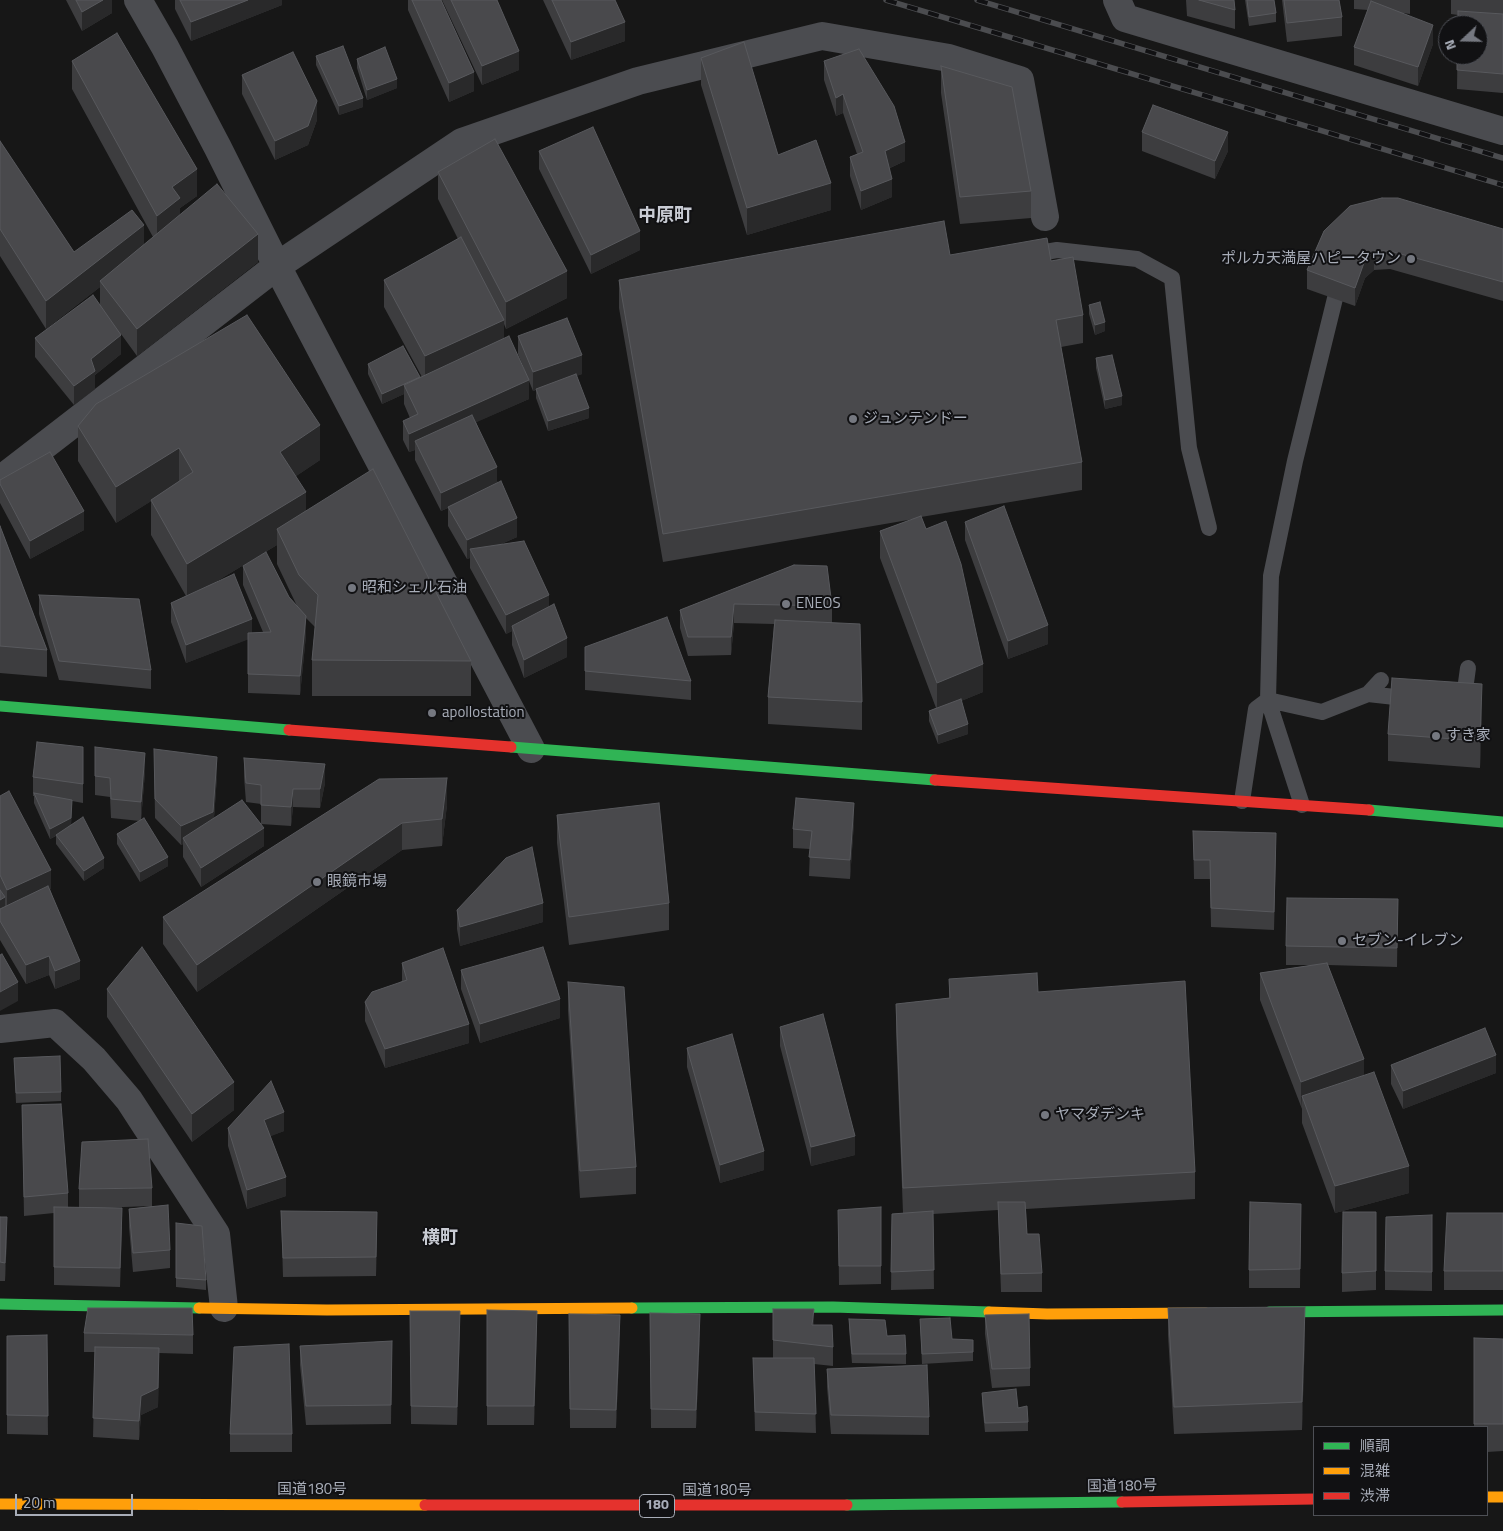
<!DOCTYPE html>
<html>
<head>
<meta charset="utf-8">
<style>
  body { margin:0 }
  #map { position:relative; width:1503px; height:1531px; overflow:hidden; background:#171717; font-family:"Titillium Web","Noto Sans JP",sans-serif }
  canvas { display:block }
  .legend { position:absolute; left:1313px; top:1426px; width:175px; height:90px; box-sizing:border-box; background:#111113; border:1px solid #4d4f55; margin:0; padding:6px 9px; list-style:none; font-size:15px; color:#a8adb8 }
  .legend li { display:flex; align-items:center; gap:10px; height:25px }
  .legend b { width:25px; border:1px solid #4d4f55 }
  .north { position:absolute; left:1438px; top:15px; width:50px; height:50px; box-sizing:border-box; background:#111113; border:1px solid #4d4f55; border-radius:50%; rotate:249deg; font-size:14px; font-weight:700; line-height:20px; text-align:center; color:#a8adb8 }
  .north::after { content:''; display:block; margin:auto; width:18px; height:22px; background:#757880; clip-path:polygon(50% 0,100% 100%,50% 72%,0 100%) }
  .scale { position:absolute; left:15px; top:1494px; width:118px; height:22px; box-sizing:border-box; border:2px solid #a8adb8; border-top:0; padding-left:6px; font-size:15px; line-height:18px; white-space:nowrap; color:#a8adb8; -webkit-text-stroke:4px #111113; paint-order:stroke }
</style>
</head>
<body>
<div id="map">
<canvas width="1503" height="1531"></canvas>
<ul class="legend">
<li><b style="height:6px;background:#30b455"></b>順調</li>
<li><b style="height:6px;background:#ff9f0a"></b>混雑</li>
<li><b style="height:6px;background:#e5322d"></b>渋滞</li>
</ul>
<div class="north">N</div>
<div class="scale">20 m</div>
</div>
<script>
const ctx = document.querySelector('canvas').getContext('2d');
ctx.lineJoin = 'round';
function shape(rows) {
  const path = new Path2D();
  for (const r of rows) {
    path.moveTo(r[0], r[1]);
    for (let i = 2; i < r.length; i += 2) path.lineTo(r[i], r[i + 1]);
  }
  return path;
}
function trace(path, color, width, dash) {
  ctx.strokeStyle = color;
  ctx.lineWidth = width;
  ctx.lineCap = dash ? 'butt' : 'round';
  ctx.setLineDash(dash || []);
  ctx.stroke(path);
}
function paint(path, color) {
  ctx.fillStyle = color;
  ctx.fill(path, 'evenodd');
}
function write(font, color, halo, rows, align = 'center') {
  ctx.font = font + ' "Titillium Web","Noto Sans JP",sans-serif';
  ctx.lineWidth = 4;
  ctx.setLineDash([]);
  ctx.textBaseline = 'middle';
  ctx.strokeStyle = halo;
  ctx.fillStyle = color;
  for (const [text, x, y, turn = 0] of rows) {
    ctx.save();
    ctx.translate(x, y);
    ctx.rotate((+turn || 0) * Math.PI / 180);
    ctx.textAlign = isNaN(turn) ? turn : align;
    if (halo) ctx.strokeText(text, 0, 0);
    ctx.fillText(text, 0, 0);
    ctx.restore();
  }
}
const lane = shape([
  [1028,255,1057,250,1137,259,1172,278,1189,448,1209,528],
  [1368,694,1381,680],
  [1454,697,1465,690,1468,668],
  [1268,700,1322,712,1368,694,1413,699],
  [1242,801,1256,709,1268,700],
  [1302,805,1268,700,1271,576,1295,461,1340,278]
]);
const street = shape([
  [138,0,165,47,218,148,277,266,531,749],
  [1117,0,1125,18,1503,131],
  [0,480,277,266,462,142,638,81,822,36,949,58,1020,80,1045,217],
  [0,1029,55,1023,94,1059,129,1100,216,1234,224,1308]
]);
const fast = shape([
  [0,706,289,730],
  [511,747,935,780],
  [1369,810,1503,822],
  [0,1304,199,1308],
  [632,1308,833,1307,989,1312],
  [1269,1312,1503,1310],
  [847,1505,1122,1502]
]);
const slow = shape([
  [199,1308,327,1310,632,1308],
  [989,1312,1047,1314,1206,1313],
  [1487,1497,1503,1497],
  [0,1504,425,1505]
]);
const jam = shape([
  [289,730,511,747],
  [935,780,1369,810],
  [1122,1502,1314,1499],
  [425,1505,847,1505]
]);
const rail = shape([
  [886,0,1503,185],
  [977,0,1503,158]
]);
const wall = shape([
  [66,0,112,0,112,13,82,31],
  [175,0,282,0,282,5,191,41,175,9],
  [408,0,441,0,474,91,449,102,408,10],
  [442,0,497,0,519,70,482,85],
  [543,0,615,0,625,41,571,60],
  [1186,0,1234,0,1235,10,1235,29,1187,16],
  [1245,0,1274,0,1276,13,1276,22,1249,26],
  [1282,0,1339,0,1342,17,1342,36,1287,42],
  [1354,0,1410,0,1410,14,1403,13,1433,44,1418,86,1354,65,1354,47,1368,10,1354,9],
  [1451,0,1503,0,1503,93,1457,89,1458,15,1451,14],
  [316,56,363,107,339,115,316,65],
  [701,58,778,155,831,210,747,235,701,85],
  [357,59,397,88,367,100,357,68],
  [72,61,197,196,180,208,180,215,258,262,137,356,121,334,121,354,95,375,95,389,74,405,35,357,35,338,100,305,100,287,46,329,0,256,0,141,74,252,144,245,153,237,72,89],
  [824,61,905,161,890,168,892,197,861,210,850,176,850,157,857,154,843,113,836,116,824,80],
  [941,66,1031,191,1031,218,960,224,941,93],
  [242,75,317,120,308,145,275,160,242,94],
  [1142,132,1228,151,1215,179,1142,151],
  [539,151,640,250,591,274,539,169],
  [438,172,567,298,506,329,504,324,504,338,525,371,518,354,518,336,582,374,576,376,589,418,548,431,536,398,536,390,533,391,529,381,529,399,476,422,517,537,499,545,549,607,567,657,524,678,512,645,512,631,506,634,470,568,470,558,467,559,448,526,448,508,441,511,415,460,415,450,409,452,403,440,403,421,410,418,404,404,404,394,382,404,368,374,368,364,420,377,422,377,384,307,384,280,458,239,438,199],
  [1503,229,1503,301,1390,269,1374,270,1365,278,1355,306,1307,289,1307,270,1324,231],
  [950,255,1051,261,1083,315,1083,343,1061,347,1082,462,1082,490,921,517,983,692,961,701,968,734,938,744,929,721,929,711,936,708,880,558,880,531,914,519,663,562,619,308,619,280],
  [1089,305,1105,331,1095,335,1089,314],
  [1096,358,1122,405,1105,409,1096,368],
  [78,426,320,460,296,476,306,511,471,661,471,696,312,696,312,660,315,627,306,618,306,635,300,695,248,693,248,639,186,663,171,622,171,603,186,596,151,535,151,501,116,523,78,461],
  [277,545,277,564,297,606,289,597,243,566,243,585,263,632,252,633,212,584],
  [0,480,84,530,30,559,0,503],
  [965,522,1048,644,1008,659,965,540],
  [0,526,47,650,47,677,0,673],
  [794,565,832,606,832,623,862,702,862,730,768,724,768,697,774,624,734,623,731,655,688,656,680,628,680,610],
  [39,595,151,670,151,689,59,680,39,614],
  [585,647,691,681,691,700,585,690],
  [1482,711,1480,768,1388,761,1388,734],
  [83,747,83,803,72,801,71,825,104,868,84,881,56,844,56,836,50,839,34,803,34,796,33,796,33,777],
  [95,747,145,772,141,820,168,866,140,882,117,844,117,834,140,821,111,818,110,797,95,795],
  [154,749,217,776,214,818,261,824,261,804,246,802,244,777,244,758,325,783,320,808,293,807,291,826,261,824,264,846,201,887,183,857,183,844,181,845,155,818],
  [0,796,51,889,50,889,80,979,55,989,49,975,26,984,0,940],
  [447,805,442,846,402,850,197,992,163,944,163,917],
  [557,815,669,903,669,930,569,945,557,843],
  [854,822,850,879,809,876,810,849,793,848,793,829],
  [1193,831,1276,851,1274,930,1211,927,1210,879,1194,879],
  [1398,899,1397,967,1328,965,1364,1075,1409,1193,1335,1213,1302,1123,1302,1109,1260,1000,1260,973,1312,965,1286,965,1286,946],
  [457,910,543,922,460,946,457,929],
  [402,963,469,1043,385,1068,365,1021,365,1002,402,981],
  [461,970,560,1018,480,1043,461,989],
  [949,979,1038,992,1195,1172,1195,1199,1026,1209,1027,1234,1042,1273,1042,1292,1001,1292,998,1210,933,1214,934,1289,891,1290,892,1214,903,1213,896,1032,896,1004,949,998],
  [568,982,636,1167,636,1194,580,1198,568,1010],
  [107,989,234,1110,192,1142,107,1017],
  [780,1027,855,1155,811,1166,780,1046],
  [687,1048,764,1170,720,1183,687,1067],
  [14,1058,61,1092,61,1101,16,1103],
  [1391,1065,1496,1073,1403,1109,1391,1084],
  [22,1105,68,1193,68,1207,79,1208,79,1189,152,1188,152,1206,170,1250,170,1268,133,1272,129,1227,129,1209,151,1206,98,1208,122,1227,120,1287,54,1285,54,1213,24,1216],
  [228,1128,284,1131,270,1136,286,1196,247,1209,228,1146],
  [1301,1204,1300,1288,1249,1288,1249,1270],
  [881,1207,881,1284,839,1285,838,1210],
  [281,1211,377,1231,376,1276,283,1277],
  [1376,1212,1376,1290,1342,1292,1342,1273],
  [1503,1213,1503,1290,1444,1290,1444,1271],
  [1432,1215,1432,1291,1385,1290,1385,1271],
  [0,1217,7,1236,5,1281,0,1281],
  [176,1223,206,1280,206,1290,176,1287],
  [1168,1308,1305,1335,1302,1430,1174,1434,1168,1335],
  [773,1309,814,1325,833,1347,833,1366,814,1364,816,1433,755,1431,753,1358,773,1358],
  [487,1310,537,1330,534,1425,487,1425],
  [410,1311,460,1330,457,1425,411,1424],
  [650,1313,700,1333,696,1428,651,1428],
  [569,1314,620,1333,616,1428,570,1428],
  [985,1315,1030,1368,1030,1386,992,1388,985,1334],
  [849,1319,887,1336,906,1354,906,1364,852,1363,849,1329],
  [920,1319,952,1339,973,1340,973,1361,922,1364],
  [84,1333,193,1335,193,1354,159,1353,158,1407,141,1415,139,1440,93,1437,95,1352,84,1352],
  [47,1335,48,1435,7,1434,7,1336],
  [1474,1338,1503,1339,1503,1451,1487,1452,1487,1427,1474,1427],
  [392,1341,391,1424,306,1425,300,1365,300,1346],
  [827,1369,929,1417,929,1435,831,1434,827,1387],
  [982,1393,1028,1422,1028,1431,985,1432,982,1403],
  [230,1434,292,1434,292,1452,230,1452]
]);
const shadedWall = shape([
  [103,0,112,0,112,13,82,31,82,12],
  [248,0,282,0,282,5,191,41,191,22],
  [625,22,625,41,571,60,571,42],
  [1433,25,1433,44,1418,86,1418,67],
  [519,51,519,70,482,85,482,66],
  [474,72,474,91,449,102,449,83],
  [397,79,397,88,367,100,367,90],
  [843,94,843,113,836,116,836,98],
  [363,98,363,107,339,115,339,106],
  [317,101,317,120,308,145,275,160,275,141],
  [1228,132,1228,151,1215,179,1215,161],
  [905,142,905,161,885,170,885,151],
  [197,169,197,196,180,208,180,225,157,243,157,216,172,187],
  [892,179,892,197,861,210,861,191],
  [831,183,831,210,747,235,747,208],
  [144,225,144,253,100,281,100,287,46,329,46,301],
  [640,231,640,250,591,274,591,255],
  [258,234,258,262,137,356,137,329],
  [1374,251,1374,270,1365,278,1355,306,1355,288,1365,260],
  [567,271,567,298,506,329,506,302],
  [504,320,504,347,425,383,425,356],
  [1105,322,1105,331,1095,335,1095,325],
  [121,335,121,354,95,375,95,389,74,405,74,386,91,359],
  [582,355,582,374,533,391,533,372],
  [420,378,404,385,404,394,382,404,382,394],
  [529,380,529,399,418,448,415,441,415,450,409,452,409,434],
  [1122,396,1122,405,1105,409,1105,400],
  [589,408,589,418,548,431,548,421],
  [320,425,320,460,280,487,280,452],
  [179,448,179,484,116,523,116,487],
  [497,467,497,485,448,507,448,508,441,511,441,493],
  [306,492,306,527,277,529,277,545,187,599,187,564],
  [84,511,84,530,30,559,30,541],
  [517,518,517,537,474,556,470,549,470,558,467,559,467,540],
  [549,595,549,614,512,626,512,631,506,634,506,615],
  [734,604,734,623,731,655,731,637],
  [306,616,306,635,300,695,300,676],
  [252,619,252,638,186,663,186,645],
  [1048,625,1048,644,1008,659,1008,641],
  [567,638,567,657,524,678,524,660],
  [983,664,983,692,937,711,937,683],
  [1482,684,1482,711,1480,768,1480,741],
  [968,724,968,734,938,744,938,735],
  [145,753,145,772,141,821,141,802],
  [217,757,217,776,213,831,183,838,183,844,181,845,181,826],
  [325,764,325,783,320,808,320,789],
  [447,778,447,805,442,846,442,819],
  [293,789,293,807,291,826,291,807],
  [72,800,71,827,50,839,50,829],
  [854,803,854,822,850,879,850,860],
  [402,823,402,850,197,992,197,965],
  [264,828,264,846,201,887,201,868],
  [168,857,168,866,140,882,140,872],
  [104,858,104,868,84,881,84,871],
  [51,870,51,889,7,909,7,890],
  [5,897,5,916,0,919,0,900],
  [543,903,543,922,460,946,460,927],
  [49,956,49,975,26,984,26,965],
  [80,961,80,979,55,989,55,971],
  [18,982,18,1001,0,1011,0,992],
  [560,999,560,1018,480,1043,480,1024],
  [469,1024,469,1043,385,1068,385,1049],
  [1496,1055,1496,1073,1403,1109,1403,1091],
  [1364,1059,1364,1086,1302,1096,1301,1109,1301,1082],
  [234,1082,234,1110,192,1142,192,1114],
  [284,1112,284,1131,264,1139,264,1120],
  [855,1136,855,1155,811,1166,811,1147],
  [764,1151,764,1170,720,1183,720,1165],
  [1409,1166,1409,1193,1335,1213,1335,1186],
  [286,1177,286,1196,247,1209,247,1190],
  [377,1212,377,1231,376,1276,376,1257],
  [7,1217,7,1236,5,1281,5,1263],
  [1305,1307,1305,1335,1302,1430,1302,1402],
  [814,1309,814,1328,812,1325],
  [460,1311,460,1330,457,1425,457,1407],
  [537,1311,537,1330,534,1425,534,1406],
  [700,1314,700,1333,696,1428,696,1410],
  [620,1315,620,1333,616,1428,616,1410],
  [159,1348,158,1407,141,1415,139,1440,139,1421,141,1396]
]);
const building = shape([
  [76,0,103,0,82,12,76,0],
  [180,0,248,0,191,22,180,0],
  [412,0,441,0,474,72,449,83,412,0],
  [451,0,497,0,519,51,482,66,451,0],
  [552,0,615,0,625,22,571,42,552,0],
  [1199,0,1234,0,1235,10,1199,0],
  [1247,0,1274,0,1276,13,1249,17,1247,0],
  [1284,0,1339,0,1342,17,1287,23,1284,0],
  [1371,1,1433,25,1418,67,1354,47,1371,1],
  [1458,11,1503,14,1503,74,1457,70,1457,55,1478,55,1478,25,1458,25,1458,11],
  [117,33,197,169,172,187,180,198,157,216,72,61,117,33],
  [744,42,778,155,816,140,831,183,747,208,701,58,744,42],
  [343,46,363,98,339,106,316,56,343,46],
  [385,47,397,79,367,90,357,59,385,47],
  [859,49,894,106,905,142,885,151,892,179,861,191,850,157,863,152,843,94,836,98,824,61,859,49],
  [293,52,317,101,308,126,275,141,242,75,293,52],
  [941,66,1012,87,1031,191,960,197,941,66],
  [1153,105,1228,132,1215,161,1142,132,1153,105],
  [593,127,640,231,591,255,539,151,593,127],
  [495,139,567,271,506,302,438,172,495,139],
  [0,141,74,252,132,210,144,225,46,301,0,229,0,141],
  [217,184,258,234,137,329,100,281,217,184],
  [1382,198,1398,198,1503,229,1503,282,1390,251,1374,251,1365,260,1355,288,1307,270,1324,231,1350,206,1382,198],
  [944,221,950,255,1047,238,1051,261,1073,257,1083,315,1056,320,1082,462,663,534,619,280,944,221],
  [461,237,504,320,425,356,384,280,461,237],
  [93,295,121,335,91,359,95,371,74,386,35,338,93,295],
  [1100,302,1105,322,1095,325,1089,305,1100,302],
  [247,315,320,425,280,452,306,492,187,564,151,500,193,472,179,448,116,487,78,426,96,404,247,315],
  [567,318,582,355,533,372,518,336,567,318],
  [509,336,529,380,409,434,403,421,418,414,404,385,509,336],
  [403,346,420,377,382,394,368,364,403,346],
  [1112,355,1122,396,1105,400,1096,358,1112,355],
  [576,374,589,408,548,421,536,389,576,374],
  [472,415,497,467,441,493,415,441,472,415],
  [50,452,84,511,30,541,0,484,0,480,50,452],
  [373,469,471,661,312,660,318,595,299,575,277,529,373,469],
  [501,481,517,518,467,540,448,507,501,481],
  [1004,506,1048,625,1008,641,965,522,1004,506],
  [921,516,926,529,946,521,961,564,983,664,937,683,880,531,921,516],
  [0,526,47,650,0,646,0,526],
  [524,541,549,595,506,615,470,549,524,541],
  [266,552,289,597,306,616,300,676,248,674,248,633,271,632,243,566,266,552],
  [794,565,827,566,832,606,734,604,731,637,688,637,680,610,794,565],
  [234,574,252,619,186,645,171,603,234,574],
  [39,595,139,599,151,670,59,661,39,595],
  [554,604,567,638,524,660,512,626,554,604],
  [667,617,691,681,585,671,585,647,667,617],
  [775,620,860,624,862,702,768,697,775,620],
  [1392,678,1482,684,1480,741,1388,734,1392,678],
  [961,699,968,724,938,735,929,711,961,699],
  [37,742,83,747,83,784,33,777,37,742],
  [95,747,145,753,141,802,111,799,110,778,95,776,95,747],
  [154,749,217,757,213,812,181,826,155,799,154,749],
  [244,758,325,764,320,789,293,789,291,807,261,805,261,785,246,783,244,758],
  [447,778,442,819,402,823,197,965,163,917,379,779,447,778],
  [9,791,51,870,7,890,0,875,0,796,9,791],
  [34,793,72,800,71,818,50,829,34,793],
  [796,798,854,803,850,860,809,857,812,831,793,829,796,798],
  [242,800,264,828,201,868,183,838,242,800],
  [659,803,669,903,569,917,557,815,659,803],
  [83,817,104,858,84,871,56,835,83,817],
  [144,818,168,857,140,872,117,834,144,818],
  [1193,831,1276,833,1274,912,1211,908,1210,860,1194,860,1193,831],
  [532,847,543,903,460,927,457,910,506,858,532,847],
  [48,886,80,961,55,971,49,956,26,965,0,921,0,909,48,886],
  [0,890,5,897,0,900,0,890],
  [1287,898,1398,899,1397,948,1286,946,1287,898],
  [142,947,234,1082,192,1114,107,989,142,947],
  [543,947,560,999,480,1024,461,970,543,947],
  [443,948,469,1024,385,1049,365,1002,372,992,407,980,402,963,443,948],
  [2,954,18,982,0,992,0,955,2,954],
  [1327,963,1364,1059,1301,1082,1260,973,1327,963],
  [1037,973,1038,992,1185,981,1195,1172,903,1188,896,1004,950,998,949,979,1037,973],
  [568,982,624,987,636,1167,580,1171,568,982],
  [823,1014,855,1136,811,1147,780,1027,823,1014],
  [1485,1028,1496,1055,1403,1091,1391,1065,1485,1028],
  [732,1034,764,1151,720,1165,687,1048,732,1034],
  [60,1056,61,1092,16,1093,14,1058,60,1056],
  [1374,1072,1409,1166,1335,1186,1302,1096,1374,1072],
  [271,1081,284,1112,264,1120,286,1177,247,1190,228,1128,271,1081],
  [61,1104,68,1193,24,1197,22,1105,61,1104],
  [148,1139,152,1188,79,1189,82,1142,148,1139],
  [998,1202,1025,1202,1027,1234,1039,1234,1042,1273,1001,1274,998,1202],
  [1250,1202,1301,1204,1300,1269,1249,1270,1250,1202],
  [168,1205,170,1250,133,1253,129,1209,168,1205],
  [54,1207,122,1208,120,1268,54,1267,54,1207],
  [881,1207,881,1266,839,1266,838,1210,881,1207],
  [281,1211,377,1212,376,1257,283,1258,281,1211],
  [933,1211,934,1270,891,1272,892,1214,933,1211],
  [1343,1212,1376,1212,1376,1271,1342,1273,1343,1212],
  [1447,1213,1503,1213,1503,1271,1444,1271,1447,1213],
  [1432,1215,1432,1272,1385,1271,1386,1217,1432,1215],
  [0,1217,7,1217,5,1263,0,1262,0,1217],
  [176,1223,202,1226,206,1280,176,1278,176,1223],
  [1305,1307,1302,1402,1174,1407,1168,1308,1305,1307],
  [88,1308,192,1308,193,1335,84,1333,88,1308],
  [773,1309,814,1309,812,1325,832,1325,833,1347,773,1340,773,1309],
  [487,1310,537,1311,534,1406,487,1406,487,1310],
  [410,1311,460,1311,457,1407,411,1406,410,1311],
  [650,1313,700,1314,696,1410,651,1409,650,1313],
  [569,1314,620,1315,616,1410,570,1409,569,1314],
  [1029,1314,1030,1368,992,1369,985,1315,1029,1314],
  [950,1318,952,1339,973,1340,973,1352,922,1354,920,1319,950,1318],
  [849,1319,885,1320,887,1336,905,1335,906,1354,852,1354,849,1319],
  [47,1335,48,1416,7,1415,7,1336,47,1335],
  [1474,1338,1503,1339,1503,1424,1474,1424,1474,1338],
  [392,1341,391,1405,306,1406,300,1346,392,1341],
  [289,1344,292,1434,230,1434,234,1347,289,1344],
  [95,1347,159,1348,158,1388,141,1396,139,1421,93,1418,95,1347],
  [753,1358,814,1358,816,1414,755,1412,753,1358],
  [927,1365,929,1417,831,1415,827,1369,927,1365],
  [1016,1389,1018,1408,1027,1406,1028,1422,985,1423,982,1393,1016,1389]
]);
const markers = [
  [1411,259,5,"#757880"],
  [853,419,5,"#757880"],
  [352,588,5,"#757880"],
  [786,604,5,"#757880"],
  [432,713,5,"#757880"],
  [1436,736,5,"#757880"],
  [317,882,5,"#757880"],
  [1342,941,5,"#757880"],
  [1045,1115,5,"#757880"]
];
const shields = [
  [657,1506,35]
];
const shieldNames = [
  ["180",657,1506]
];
const poiNames = [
  ["ポルカ天満屋ハピータウン",1401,259,"right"],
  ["ジュンテンドー",863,419],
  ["昭和シェル石油",362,588],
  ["ENEOS",796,604],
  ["apollostation",442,713],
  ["すき家",1446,736],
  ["眼鏡市場",327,882],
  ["セブン-イレブン",1352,941],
  ["ヤマダデンキ",1055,1115]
];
const streetNames = [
  ["国道180号",1122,1487,-1],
  ["国道180号",312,1490],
  ["国道180号",717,1491]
];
const quarterNames = [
  ["中原町",665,217],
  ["横町",440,1239]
];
trace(lane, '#4b4c50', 16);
trace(street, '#4b4c50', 28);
trace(fast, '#30b455', 11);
trace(slow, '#ff9f0a', 11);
trace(jam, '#e5322d', 11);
trace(rail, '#4b4c4f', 5.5);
trace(rail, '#111113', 4, [11]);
paint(wall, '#3d3d3f');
paint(shadedWall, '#29292a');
paint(building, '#49494c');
trace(building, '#58595d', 1);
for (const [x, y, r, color] of markers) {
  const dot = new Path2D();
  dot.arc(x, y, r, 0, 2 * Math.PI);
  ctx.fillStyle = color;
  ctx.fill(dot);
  trace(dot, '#111113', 2);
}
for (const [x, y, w] of shields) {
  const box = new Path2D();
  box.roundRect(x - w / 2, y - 11.5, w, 23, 4);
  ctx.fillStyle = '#111113';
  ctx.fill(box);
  trace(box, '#a8adb8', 1);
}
write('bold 14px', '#a8adb8', null, shieldNames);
write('15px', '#a8adb8', '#111113', poiNames, 'left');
write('15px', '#a8adb8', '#111113', streetNames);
write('bold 18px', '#c9ccd4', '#111113', quarterNames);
</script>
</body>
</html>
